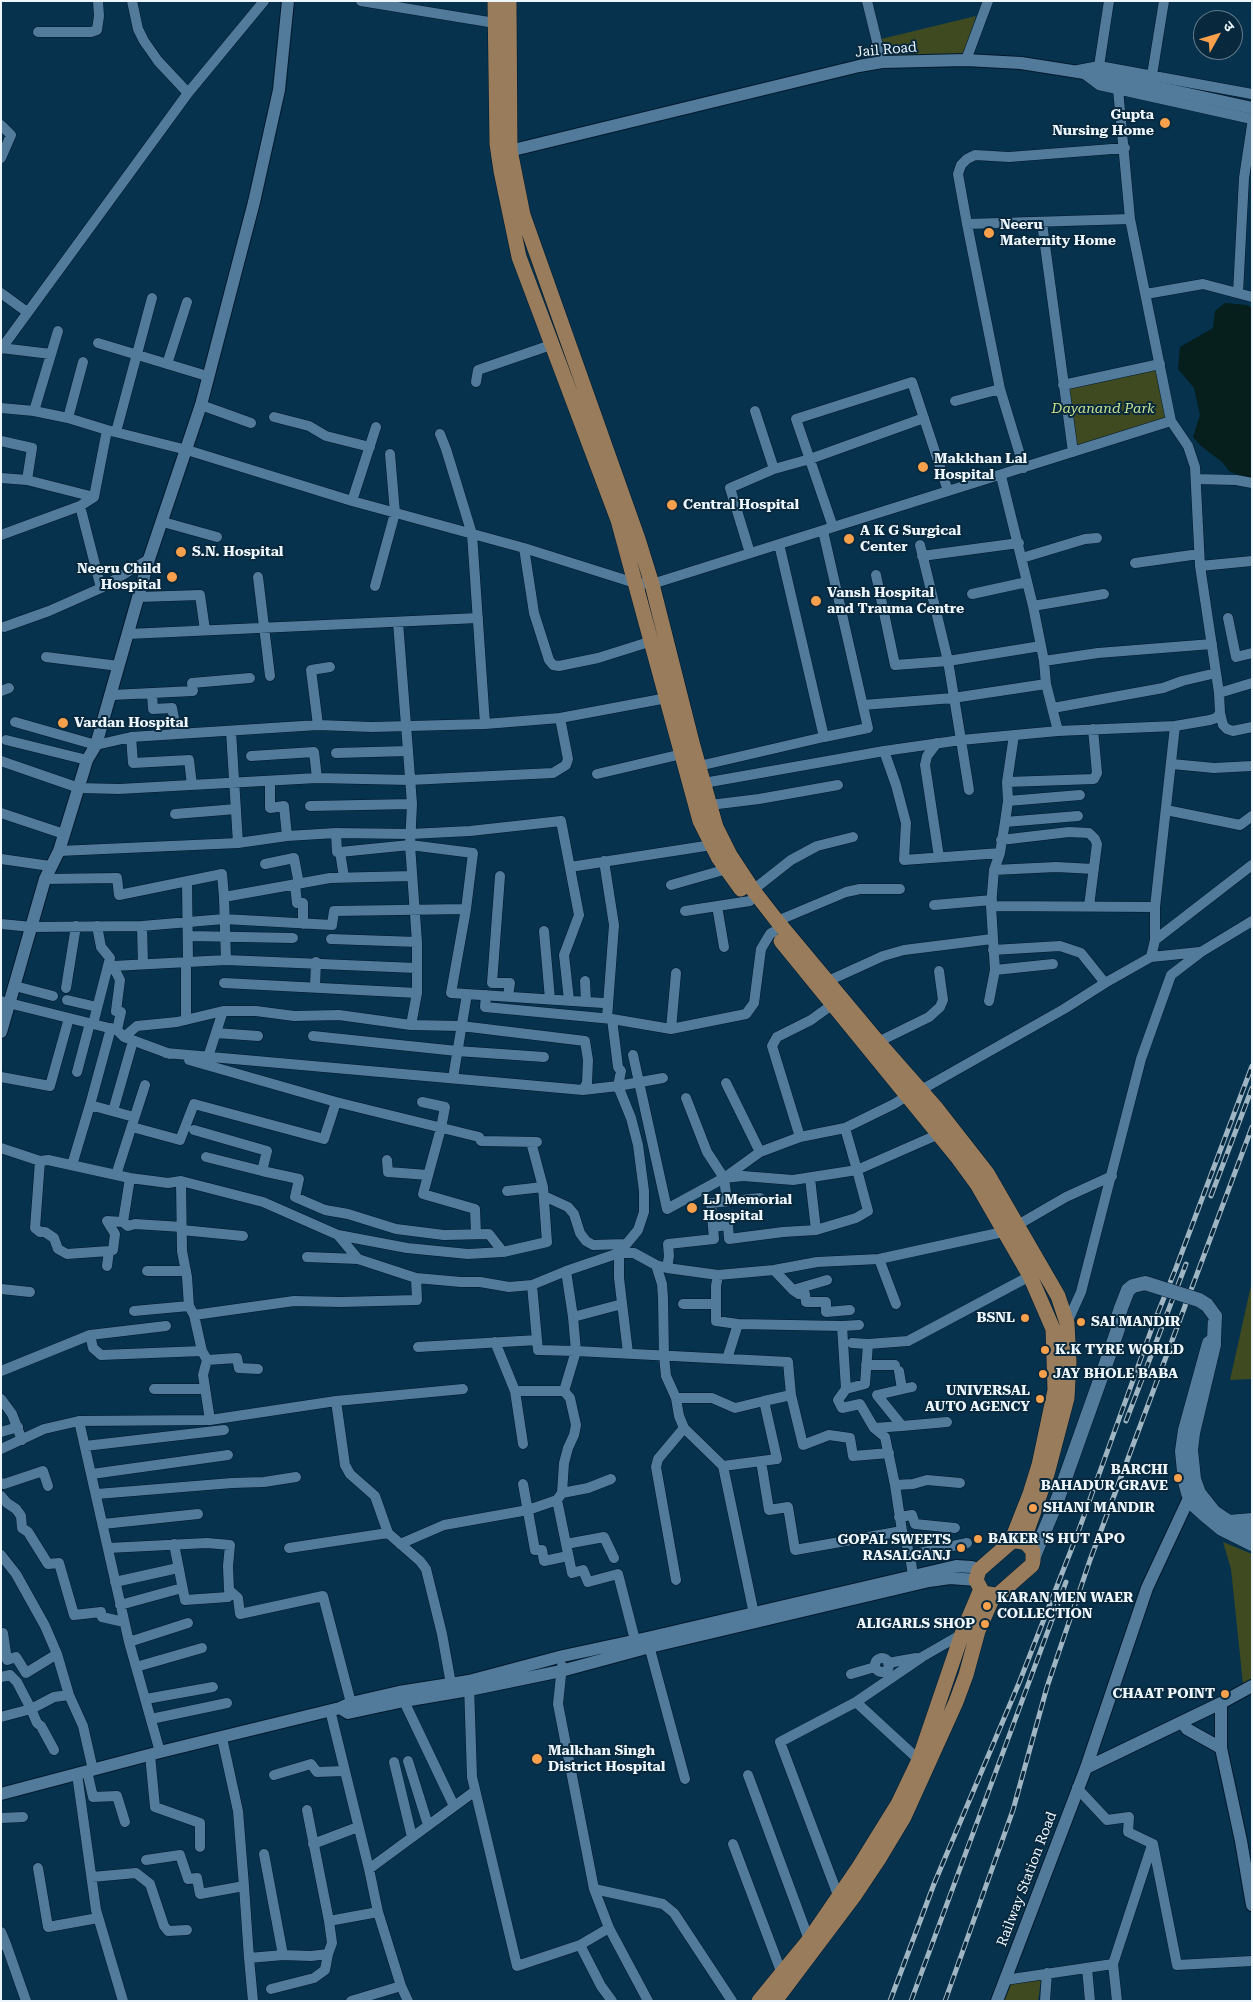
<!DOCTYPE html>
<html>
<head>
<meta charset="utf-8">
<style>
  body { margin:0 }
  #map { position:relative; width:1253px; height:2002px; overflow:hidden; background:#06324d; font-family:"Roboto Serif","Noto Sans Devanagari",serif }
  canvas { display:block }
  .frame { position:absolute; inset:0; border:2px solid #edf6fd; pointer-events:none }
  .north { position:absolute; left:1193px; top:10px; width:50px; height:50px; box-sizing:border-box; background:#08283d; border:1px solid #647a8a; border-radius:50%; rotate:51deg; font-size:14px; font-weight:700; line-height:20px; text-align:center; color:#edf6fd }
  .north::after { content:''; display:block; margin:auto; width:18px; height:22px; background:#f8a04b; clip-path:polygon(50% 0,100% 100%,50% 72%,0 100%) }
</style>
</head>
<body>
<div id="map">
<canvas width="1253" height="2002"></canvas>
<div class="frame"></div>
<div class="north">उ</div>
</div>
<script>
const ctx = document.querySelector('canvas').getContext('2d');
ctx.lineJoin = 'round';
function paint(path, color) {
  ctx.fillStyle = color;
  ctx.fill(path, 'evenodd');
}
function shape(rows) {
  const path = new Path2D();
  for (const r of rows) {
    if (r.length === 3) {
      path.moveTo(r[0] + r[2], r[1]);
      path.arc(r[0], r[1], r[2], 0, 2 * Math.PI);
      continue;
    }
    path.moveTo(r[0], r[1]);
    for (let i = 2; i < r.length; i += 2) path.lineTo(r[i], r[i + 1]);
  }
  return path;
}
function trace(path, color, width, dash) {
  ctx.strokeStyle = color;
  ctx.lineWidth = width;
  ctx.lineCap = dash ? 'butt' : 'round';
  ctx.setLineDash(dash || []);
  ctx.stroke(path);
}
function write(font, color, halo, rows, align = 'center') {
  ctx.font = font + ' "Roboto Serif",serif';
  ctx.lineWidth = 4;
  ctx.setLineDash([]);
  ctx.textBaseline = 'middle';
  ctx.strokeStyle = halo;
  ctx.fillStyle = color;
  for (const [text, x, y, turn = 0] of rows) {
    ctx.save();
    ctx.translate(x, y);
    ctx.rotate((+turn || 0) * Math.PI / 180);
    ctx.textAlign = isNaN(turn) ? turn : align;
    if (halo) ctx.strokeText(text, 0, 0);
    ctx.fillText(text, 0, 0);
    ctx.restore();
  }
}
const green = shape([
  [976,16,965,54,882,57,877,40],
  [1157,368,1167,419,1076,448,1066,387],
  [1252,1281,1252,1379,1230,1380],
  [1223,1542,1252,1554,1252,1678,1243,1684,1231,1569],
  [1041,1980,1038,2001,1004,2001,1010,1984]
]);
const water = shape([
  [1225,303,1247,305,1252,308,1252,479,1230,472,1222,462,1201,446,1193,437,1200,415,1194,388,1178,369,1180,347,1213,328,1215,311]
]);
const minor = shape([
  [132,1,138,29,144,41,158,61,188,93],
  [361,1,495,23],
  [867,1,882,62],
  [38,32,91,32,97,30,99,16,98,1],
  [966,60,988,1],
  [1099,66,1109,1],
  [1078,70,1099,66,1252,94],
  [1083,73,1099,85,1252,119],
  [1152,75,1164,1],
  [1,125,11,135,1,158],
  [1042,223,1073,452],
  [967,224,1130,219],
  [1,293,27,312],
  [1238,293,1244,178,1252,125],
  [1146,294,1203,284,1252,297],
  [98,343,207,376],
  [1,348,51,354],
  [1,349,188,93,264,1],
  [167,364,187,302],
  [476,382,478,370,551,345],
  [1063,385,1160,364],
  [955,401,1000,389],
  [201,405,251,423],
  [1,408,34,411,68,418,107,430,187,450,352,501,524,548,635,583,652,584,1171,421,1130,219,1118,89],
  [34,411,58,331],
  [274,417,309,426,326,436,370,447],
  [68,418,83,362],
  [1171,421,1188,446,1195,467,1200,566,1219,693,1252,683],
  [116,432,152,298],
  [440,434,446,449,472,534,485,724],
  [1,441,32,448,27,480],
  [1024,468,1000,389,967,224,958,174,961,165,967,159,975,155,1009,157,1125,148],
  [774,469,810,459,924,418],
  [1001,476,1033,606,1044,661,1046,684,1058,731],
  [1,478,27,480,94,497,107,430],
  [1196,479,1236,480,1252,483],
  [352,501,376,427],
  [80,506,101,588],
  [163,522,217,537],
  [833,527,796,419,912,382,948,491],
  [1,535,80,506,94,497],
  [779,544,824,737],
  [524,548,534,613,549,660,553,665,559,666,598,658,652,641],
  [750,553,730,488,774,469,755,411],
  [922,556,1019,543],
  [1022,558,1085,539,1097,538],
  [1135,563,1199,554],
  [1200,566,1252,561],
  [876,575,895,665,948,661,1041,646],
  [258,577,270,676],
  [375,586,395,513,390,454],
  [972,594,1027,582],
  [139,597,200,595,205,630],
  [1033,606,1104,594],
  [1228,618,1236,657,1252,653],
  [398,622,408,751],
  [4,627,49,611,101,588,149,559],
  [128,634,478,618],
  [46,657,119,666],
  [1044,661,1098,653,1212,644],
  [1,691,9,688],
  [152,693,153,709,172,708,177,734],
  [112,695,193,691,192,683,250,678],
  [863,705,953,698,1046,684],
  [1053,708,1163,688,1182,681,1216,673],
  [1220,713,1223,725,1227,729,1233,731,1252,727],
  [15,722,96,745,131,737,318,725,372,727,485,724,560,718,667,698],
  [318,725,311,670,330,667],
  [231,731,238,843],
  [1014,735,1007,782,1008,801,1005,822,1000,853,994,870,991,906,1155,907],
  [131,737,133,763,189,760,192,785],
  [6,740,87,760],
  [937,743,927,756,925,765,939,857],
  [884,751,896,785,906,823,904,860,1000,853],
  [336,753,408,751,412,804,410,845,417,942,417,993,411,1025],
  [251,756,314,752,317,778],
  [1,761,79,788,119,789,317,778,410,780,553,773,566,765,568,759,560,718],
  [1172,764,1214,768,1252,766],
  [699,766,824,737,868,728,823,531],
  [597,774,682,754],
  [270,781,270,808,284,806,287,836],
  [1007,782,1094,779,1097,773,1093,729],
  [704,783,884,751,961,740,948,661,920,545],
  [969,790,961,740,1058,731,1175,726,1210,720,1216,718,1220,713,1219,693],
  [1008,801,1080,795],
  [710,805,759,799,838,785],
  [310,806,412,804],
  [1166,810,1240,825,1252,816],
  [1,813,64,834],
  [175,814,236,809],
  [1005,822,1078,816],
  [336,833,337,852,340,852,344,877],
  [1001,840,1069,832,1089,833,1095,839,1097,844,1089,906],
  [59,851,238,843,287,836,336,833,410,834,470,831,561,821,579,915,564,955,569,1000],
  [340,852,410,845,473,853,466,909,451,993,603,1003],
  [1,859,50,866],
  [604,861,614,925,607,1018],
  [265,864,294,858,299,884],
  [570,867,712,845],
  [994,870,1056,867,1094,869],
  [500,876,492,983,510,983,508,996],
  [45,879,117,878,119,895,222,874,224,897,330,878,412,876],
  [187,881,188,962],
  [295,885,297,903,303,903,303,924],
  [671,885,727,869],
  [753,890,791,860,817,846,853,837],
  [224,897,226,960],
  [934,905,992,900],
  [717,906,724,947],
  [685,911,750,901],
  [777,921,846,892,860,889,900,889],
  [1,924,32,927,142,926,224,919,332,925,334,911,466,909],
  [142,926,143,964],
  [544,931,550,999],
  [189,936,293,938],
  [331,939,417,942],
  [1155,940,1252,865],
  [993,950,1060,946,1081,953,1105,983],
  [1151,957,1200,952],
  [186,962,186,1020],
  [995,970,1053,964],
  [585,981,586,1002],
  [828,981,883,956,904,950,992,939],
  [224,983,417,993],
  [15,986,53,996],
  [315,986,316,962],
  [66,988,76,926],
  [486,995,485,1007,612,1019,671,1029,746,1014,754,1003,761,949,770,934,773,932],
  [67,1000,97,1007],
  [1,1001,117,1030,124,1037,170,1054],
  [989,1001,995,970,991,906],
  [612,1019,618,1067,621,1071,618,1086,663,1078],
  [93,1024,110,958,101,947,97,926],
  [111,1028,90,1105,134,1117],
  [671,1029,676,973],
  [117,1030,121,1012,116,1011,120,980,113,966,226,960,416,968],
  [216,1033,258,1036],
  [313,1036,457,1051,544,1057],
  [124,1037,137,1026,177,1022,223,1011,256,1011,294,1016,339,1015,411,1025,461,1026,585,1041,588,1060,587,1083,583,1090],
  [878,1042,929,1017,940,1007,943,1000,939,971],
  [166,1053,583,1090,618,1086,631,1118,638,1145,644,1191,644,1212,638,1230,619,1253,619,1278,628,1353],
  [633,1055,667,1209,724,1178,760,1152,800,1137,845,1128,894,1104,907,1096],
  [208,1057,223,1011],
  [189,1060,336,1102,479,1137,481,1141,537,1142],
  [77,1072,90,1023],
  [1,1077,50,1086,69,1018],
  [453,1078,467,994],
  [726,1083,760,1152],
  [921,1090,1064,1009,1105,983,1151,957,1155,940,1155,907,1175,726],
  [686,1098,707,1152,724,1178],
  [422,1102,445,1107,441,1128,423,1194,475,1209,476,1234],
  [113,1111,133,1041],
  [132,1127,180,1140,194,1104,324,1139,336,1102],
  [194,1130,267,1151,262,1171,299,1179,295,1197,325,1210,348,1214,396,1229,444,1235,489,1234,503,1252],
  [800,1137,772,1046,777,1037,811,1020,833,1004],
  [531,1142,543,1187],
  [1,1148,40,1161],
  [206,1157,262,1171],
  [387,1160,388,1172,428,1175],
  [72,1165,90,1105],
  [116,1175,145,1085],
  [810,1178,816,1230],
  [544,1196,568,1207,574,1214,580,1233,586,1241,593,1245,625,1244],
  [727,1201,724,1178,743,1176,793,1180,857,1170,845,1128],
  [123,1222,128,1226,135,1224,182,1227],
  [1016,1226,1066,1197,1112,1176],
  [713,1227,711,1203,760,1198],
  [182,1230,243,1236],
  [338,1235,358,1259,416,1278,461,1282,480,1282,509,1287,532,1285,566,1271],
  [109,1251,67,1254,58,1249,54,1238,45,1232,40,1232,35,1228,40,1161,48,1160,130,1178,168,1183,181,1181,263,1202,338,1235,407,1248,468,1254,503,1252,547,1242,543,1187,507,1191],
  [307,1257,358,1259],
  [879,1259,896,1304],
  [656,1265,662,1284,663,1298,664,1356,666,1376,676,1398,712,1398,735,1408,764,1401],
  [107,1266,109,1251,113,1250,115,1234,107,1221,123,1222,130,1178],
  [667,1268,669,1256,668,1244,714,1239,713,1227,728,1225,729,1239,783,1232,816,1230,856,1218,868,1211,857,1170,939,1134],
  [774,1270,793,1290,827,1280],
  [147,1271,186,1271],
  [718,1275,716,1286,716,1321,738,1324,842,1326,846,1389,838,1400,842,1408,860,1404,874,1428,885,1437,895,1485,902,1531,795,1550,788,1507,769,1510,761,1461],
  [532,1285,537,1340],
  [1,1289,30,1292],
  [793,1290,799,1294,805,1294,806,1302,826,1302,826,1312,850,1310],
  [683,1304,716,1304],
  [134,1311,189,1306],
  [194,1315,294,1301,341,1302,417,1300,416,1278],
  [573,1317,622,1304],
  [1067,1323,1081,1292,1141,1059,1171,975,1201,952,1252,921],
  [842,1326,859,1325],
  [90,1335,93,1348,101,1355,202,1351],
  [495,1342,515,1391,564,1391,570,1398,576,1425,574,1435,568,1448,564,1463,562,1493,557,1500,572,1573,583,1570,588,1582,618,1574,635,1640],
  [868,1344,908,1341,1030,1276],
  [418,1347,537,1340,538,1350,576,1351,573,1317,566,1271,619,1253,634,1253,656,1265,667,1268,718,1275,774,1270,817,1262,879,1259,1003,1232],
  [727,1359,738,1324],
  [207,1360,237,1358,239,1368,258,1369],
  [866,1365,895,1365],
  [1,1371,90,1335,166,1326],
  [899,1371,902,1389],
  [154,1389,205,1389],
  [846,1389,865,1384,868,1344,852,1343],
  [515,1391,523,1444],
  [564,1391,576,1351,788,1362,791,1395,764,1401,777,1459,723,1466,754,1614],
  [791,1395,803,1445,829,1435,850,1438,853,1456,889,1453],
  [676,1398,679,1416,684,1428,723,1466],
  [1,1399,12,1414,22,1440],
  [336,1401,345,1465,350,1474,375,1496,388,1533,420,1561,426,1569,442,1634,451,1684],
  [210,1420,336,1401,463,1389],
  [902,1426,947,1422],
  [874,1428,902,1426,877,1395,912,1387],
  [1,1432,18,1427],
  [85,1446,224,1430],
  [1,1449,44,1429,79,1421],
  [92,1474,228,1455],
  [1,1483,4,1484,43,1471,48,1486],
  [523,1484,535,1550,542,1550,544,1561,568,1556],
  [895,1485,913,1484,927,1480,960,1483],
  [562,1493,588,1488,611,1479],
  [97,1494,232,1483,264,1482,296,1477],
  [1,1496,7,1503,16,1509,21,1516,22,1528,28,1532,48,1564,59,1563,74,1615,101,1612,102,1617,124,1622],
  [899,1517,912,1515,915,1524,955,1528],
  [103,1524,198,1514],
  [902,1531,910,1555,967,1543],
  [174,1544,185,1600,228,1597],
  [400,1544,444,1525,528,1510,557,1500],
  [566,1544,604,1537,614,1558],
  [108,1548,207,1543,230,1545,228,1566,229,1590,238,1598,240,1614,323,1596,351,1703],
  [289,1548,388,1533],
  [1,1555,16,1574,45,1626,57,1654,69,1695,83,1726,93,1770],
  [910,1555,913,1576],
  [676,1580,656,1467,658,1459,684,1428],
  [115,1582,178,1568],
  [120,1605,182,1588],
  [3,1633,7,1660,16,1657,26,1673,57,1654],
  [129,1642,188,1623],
  [648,1642,685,1779],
  [882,1665,7],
  [888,1663,916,1658],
  [562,1666,558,1704,594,1889,609,1928,648,2001],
  [136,1667,202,1648],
  [851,1674,875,1667],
  [1,1677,10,1675,17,1682,31,1709,1,1717],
  [469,1685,472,1777,517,1966,580,1945,609,1928],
  [401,1695,454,1806],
  [146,1699,213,1687],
  [330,1710,369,1869,378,1912,401,1986,408,2001],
  [151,1719,227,1703],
  [222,1738,238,1811,244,1886],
  [54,1750,41,1726,37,1723,31,1709,54,1697,69,1695],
  [160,1752,129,1642,79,1421,210,1420,203,1375,207,1360,202,1351,194,1315,189,1306,187,1277,182,1251,181,1181],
  [150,1755,155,1807,200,1823,200,1847],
  [919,1760,856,1702,922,1657,962,1634],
  [408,1761,428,1825],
  [394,1762,412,1837],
  [87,1771,93,1797,117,1796,125,1822],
  [77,1774,96,1910,123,2001],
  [274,1775,311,1764,317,1772,344,1771],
  [748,1775,809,1940],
  [1077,1788,1107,1820,1129,1817,1128,1832,1153,1844],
  [1,1818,23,1817],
  [313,1844,358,1827],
  [733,1844,782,1974],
  [1153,1844,1177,1965,1252,1961],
  [264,1854,283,1955],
  [146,1860,180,1855,188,1879,197,1878,200,1894,244,1886,249,1958,283,1955,311,1956,328,1954,332,1943,329,1921,307,1810],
  [38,1868,48,1927,98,1918],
  [369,1869,475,1791],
  [92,1877,136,1873,150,1884,164,1926,168,1931,187,1930],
  [594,1889,663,1904,674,1913,732,2001],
  [839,1898,780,1742,856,1702],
  [329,1921,378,1912],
  [1,1932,6,1944],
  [1,1945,6,1944,26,2001],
  [580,1945,601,1986,612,2001],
  [249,1958,253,2001],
  [1087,1968,1090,2001],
  [1005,1980,1113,1964],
  [271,1989,314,1978,325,1970,328,1954],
  [351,2001,401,1986],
  [1045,2001,1047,1973],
  [1117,2001,1113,1964,1152,1845]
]);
const tertiary = shape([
  [501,153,859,66,882,62,966,60,1021,63,1110,77,1252,108],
  [1,1032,45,879,59,851,87,760,96,745,149,559,201,405,254,202,279,90,288,1],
  [1221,1703,1221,1748,1241,1841,1252,1905],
  [340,1708,348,1713,404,1701,469,1690,561,1671,650,1647,929,1581,950,1578,976,1580],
  [1182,1722,1187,1729,1221,1748],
  [1086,1768,1221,1703,1252,1686],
  [1,1794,160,1752,340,1708,351,1703,399,1692,469,1681,563,1656,647,1638,956,1566,972,1567,979,1570],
  [997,2001,1086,1768,1147,1588,1190,1496]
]);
const secondary = shape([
  [1214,1340,1215,1316],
  [1229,1522,1252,1520],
  [1252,1534,1229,1522,1214,1512,1199,1493,1194,1479,1191,1450,1193,1433,1214,1345,1214,1340,1209,1343,1185,1430,1182,1451,1185,1482,1188,1493,1194,1505,1205,1515,1222,1529,1252,1544],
  [1034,1556,1057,1501,1109,1355,1118,1329,1116,1323,1121,1308]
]);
const primary = shape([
  [495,1,497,144,501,171,519,257,618,520,700,821,718,857,741,889],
  [509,1,510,150,523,215,638,539,652,584,693,746,716,827,730,855,753,890,777,921,878,1042,937,1109,987,1173,1058,1296,1067,1323,1069,1362,1067,1398,1047,1474,1023,1542],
  [781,941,958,1158,977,1184,1030,1276,1053,1329,1055,1390,1039,1465,1030,1494,1011,1542],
  [1016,1541,1026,1543,1033,1551,1033,1561,1032,1565,999,1594,994,1595,983,1593,976,1580,979,1570,1011,1542,1016,1541],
  [759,2001,809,1940,859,1867,898,1804,919,1760,962,1634,981,1589],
  [775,2001,854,1896,880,1857,904,1817,956,1702,966,1675,978,1631,994,1595]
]);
const rail = shape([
  [1211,1196,1252,1088],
  [1126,1421,1186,1264],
  [890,2001,934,1884,1019,1683,1077,1535,1153,1325,1176,1268,1252,1066],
  [911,2001,1066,1582],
  [945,2001,1013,1810,1047,1687,1090,1560,1252,1127]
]);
const secondaryBridge = shape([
  [1121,1308,1128,1290,1133,1286,1145,1283,1199,1300,1207,1305,1215,1316]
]);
const markers = [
  [1165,123,6,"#f8a04b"],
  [989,233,6,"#f8a04b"],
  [923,467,6,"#f8a04b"],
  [672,505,6,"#f8a04b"],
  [849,539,6,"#f8a04b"],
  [181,552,6,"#f8a04b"],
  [172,577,6,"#f8a04b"],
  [816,601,6,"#f8a04b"],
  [63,723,6,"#f8a04b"],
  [692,1208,6,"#f8a04b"],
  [1025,1318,5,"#f8a04b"],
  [1081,1322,5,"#f8a04b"],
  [1045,1350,5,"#f8a04b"],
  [1043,1374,5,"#f8a04b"],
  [1040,1399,5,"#f8a04b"],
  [1178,1478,5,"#f8a04b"],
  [1033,1508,5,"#f8a04b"],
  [978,1539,5,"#f8a04b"],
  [961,1548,5,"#f8a04b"],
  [987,1606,5,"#f8a04b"],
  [985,1624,5,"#f8a04b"],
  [1225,1694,5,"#f8a04b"],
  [537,1759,6,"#f8a04b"]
];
const streetNames = [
  ["Jail Road",886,50,-5],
  ["Railway Station Road",1027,1879,-69]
];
const poiNames = [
  ["Gupta",1154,115,"right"],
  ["Nursing Home",1154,131,"right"],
  ["Neeru",1000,225],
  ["Maternity Home",1000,241],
  ["Makkhan Lal",934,459],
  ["Hospital",934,475],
  ["Central Hospital",683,505],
  ["A K G Surgical",860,531],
  ["Center",860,547],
  ["S.N. Hospital",192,552],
  ["Neeru Child",161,569,"right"],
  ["Hospital",161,585,"right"],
  ["Vansh Hospital",827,593],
  ["and Trauma Centre",827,609],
  ["Vardan Hospital",74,723],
  ["LJ Memorial",703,1200],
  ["Hospital",703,1216],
  ["BSNL",1015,1318,"right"],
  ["SAI MANDIR",1091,1322],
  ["K.K TYRE WORLD",1055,1350],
  ["JAY BHOLE BABA",1053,1374],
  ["UNIVERSAL",1030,1391,"right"],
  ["AUTO AGENCY",1030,1407,"right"],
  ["BARCHI",1168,1470,"right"],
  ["BAHADUR GRAVE",1168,1486,"right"],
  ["SHANI MANDIR",1043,1508],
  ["BAKER 'S HUT APO",988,1539],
  ["GOPAL SWEETS",951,1540,"right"],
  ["RASALGANJ",951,1556,"right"],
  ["KARAN MEN WAER",997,1598],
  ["COLLECTION",997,1614],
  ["ALIGARLS SHOP",975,1624,"right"],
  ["CHAAT POINT",1215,1694,"right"],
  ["Malkhan Singh",548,1751],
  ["District Hospital",548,1767]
];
const parkNames = [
  ["Dayanand Park",1103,409]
];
paint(green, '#3f4a20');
paint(water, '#061f1c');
trace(minor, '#00192d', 11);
trace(tertiary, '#00192d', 14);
trace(secondary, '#00192d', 15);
trace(primary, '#00192d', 16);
trace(minor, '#527b9b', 10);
trace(tertiary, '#527b9b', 12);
trace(secondary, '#527b9b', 14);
trace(primary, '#987c5b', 15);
trace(rail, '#a0b5c2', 5);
trace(rail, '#08283d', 3, [9]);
trace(secondaryBridge, '#00192d', 15, []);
trace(secondaryBridge, '#527b9b', 14);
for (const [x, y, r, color] of markers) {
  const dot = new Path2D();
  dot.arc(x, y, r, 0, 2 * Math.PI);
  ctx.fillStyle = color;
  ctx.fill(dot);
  trace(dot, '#08283d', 2);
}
write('14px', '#edf6fd', '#08283d', streetNames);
write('bold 14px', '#edf6fd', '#08283d', poiNames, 'left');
write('italic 14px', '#cae28e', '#08283d', parkNames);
</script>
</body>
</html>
